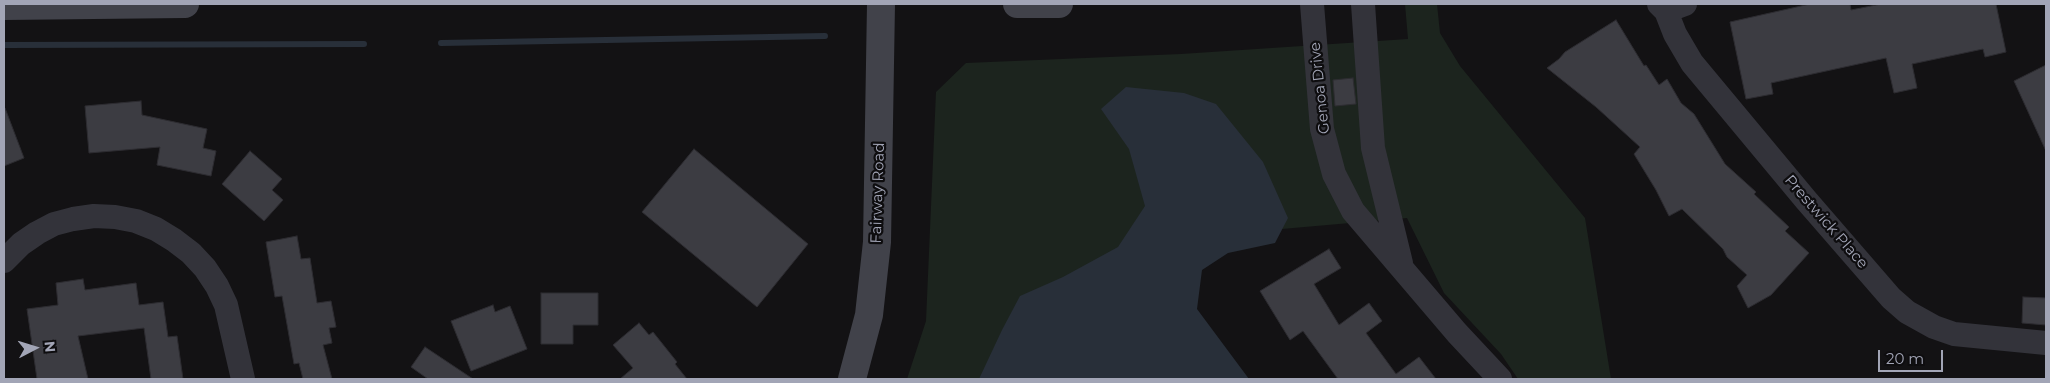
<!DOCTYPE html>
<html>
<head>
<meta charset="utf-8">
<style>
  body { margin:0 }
  #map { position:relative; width:2050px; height:383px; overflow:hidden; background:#131214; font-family:Montserrat,sans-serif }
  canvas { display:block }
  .frame { position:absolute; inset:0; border:5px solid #a2a5b6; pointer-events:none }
  .north { position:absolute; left:10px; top:323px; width:50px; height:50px; -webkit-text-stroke:4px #0e0d0f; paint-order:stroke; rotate:85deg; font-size:14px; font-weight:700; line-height:20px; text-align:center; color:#a2a5b6 }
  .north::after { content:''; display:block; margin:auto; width:18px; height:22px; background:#a2a5b6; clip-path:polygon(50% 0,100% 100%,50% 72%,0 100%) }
  .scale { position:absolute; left:1878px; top:350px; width:65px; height:22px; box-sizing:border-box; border:2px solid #a2a5b6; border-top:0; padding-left:6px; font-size:15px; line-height:18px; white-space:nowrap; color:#a2a5b6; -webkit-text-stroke:4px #0e0d0f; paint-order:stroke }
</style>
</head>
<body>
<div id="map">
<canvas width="2050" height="383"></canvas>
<div class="frame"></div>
<div class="north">N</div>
<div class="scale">20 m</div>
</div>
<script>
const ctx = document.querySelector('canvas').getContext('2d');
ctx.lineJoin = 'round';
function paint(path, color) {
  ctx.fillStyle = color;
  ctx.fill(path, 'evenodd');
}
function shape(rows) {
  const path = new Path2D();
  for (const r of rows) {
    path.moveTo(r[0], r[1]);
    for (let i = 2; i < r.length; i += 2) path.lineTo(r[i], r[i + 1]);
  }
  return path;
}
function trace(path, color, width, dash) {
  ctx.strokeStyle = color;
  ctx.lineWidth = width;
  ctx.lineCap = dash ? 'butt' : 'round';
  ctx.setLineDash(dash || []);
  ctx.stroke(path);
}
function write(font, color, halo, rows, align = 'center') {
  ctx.font = font + ' Montserrat,sans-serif';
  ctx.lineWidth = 4.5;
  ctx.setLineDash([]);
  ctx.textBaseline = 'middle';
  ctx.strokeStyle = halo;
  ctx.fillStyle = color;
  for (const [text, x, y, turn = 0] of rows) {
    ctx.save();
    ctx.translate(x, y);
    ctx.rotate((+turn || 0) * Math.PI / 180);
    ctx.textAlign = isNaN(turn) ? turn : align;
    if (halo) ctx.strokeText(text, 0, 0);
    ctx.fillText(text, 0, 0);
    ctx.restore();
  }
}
const green = shape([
  [1405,4,1437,4,1440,33,1460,66,1585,218,1611,379,1518,379,1501,354,1444,293,1407,218,1259,231,1202,249,1191,298,1220,356,1238,379,907,379,926,321,936,92,966,63,1181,54,1408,39]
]);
const water = shape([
  [1126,87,1184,93,1216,104,1263,162,1288,218,1275,243,1228,253,1202,270,1197,309,1249,379,979,379,1002,330,1020,296,1063,277,1118,247,1145,206,1129,149,1101,109]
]);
const stream = shape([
  [441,43,825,36],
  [4,45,364,44]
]);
const building = shape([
  [1810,4,1850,4,1851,10,1881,4,1996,4,2006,52,1985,57,1983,49,1912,64,1917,88,1894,93,1886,58,1771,83,1773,94,1746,99,1730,22,1810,4],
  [1616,20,1644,66,1646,65,1659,85,1667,79,1681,103,1694,114,1725,164,1756,192,1754,194,1789,227,1785,231,1809,253,1771,295,1748,308,1737,286,1747,275,1727,257,1723,249,1682,209,1669,216,1656,190,1634,154,1640,147,1596,107,1547,68,1559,59,1565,52,1616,20],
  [2046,65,2046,151,2014,81,2046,65],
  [1353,78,1356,104,1335,106,1333,80,1353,78],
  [141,101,142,115,207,129,203,148,216,151,211,176,157,165,160,147,89,153,85,106,141,101],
  [4,108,5,108,24,158,4,166,4,108],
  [694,149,808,244,757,307,642,212,694,149],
  [250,151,282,179,272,190,283,200,264,221,222,184,250,151],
  [297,236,301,259,310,258,317,303,331,301,336,327,329,328,332,343,323,345,332,379,303,379,299,363,294,364,282,296,275,297,266,242,297,236],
  [1329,249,1341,268,1314,284,1339,325,1369,303,1382,321,1366,333,1396,374,1419,357,1436,379,1338,379,1303,331,1290,340,1260,291,1329,249],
  [83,279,85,290,136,283,139,305,163,302,168,337,177,336,183,379,151,379,144,328,78,336,88,379,37,379,27,309,58,305,56,283,83,279],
  [541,293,598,293,598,325,573,325,573,344,541,344,541,293],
  [2023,297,2046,298,2046,325,2022,323,2023,297],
  [493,305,495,312,510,306,527,349,471,371,451,321,493,305],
  [639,323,649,335,653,332,677,362,675,364,687,379,620,379,633,368,613,345,639,323],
  [425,347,473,379,428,379,411,367,425,347]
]);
const street = shape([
  [1312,4,1322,129,1334,174,1353,211,1457,333,1500,379],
  [1363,4,1373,148,1401,263],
  [1659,4,1666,11,1675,34,1692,63,1806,200,1891,298,1907,312,1934,327,1954,334,2046,343],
  [1666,11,1685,4],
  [4,261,21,244,37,233,54,224,73,219,94,216,115,217,136,221,156,229,174,240,191,253,205,268,217,286,226,305,243,379]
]);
const secondary = shape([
  [1017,4,1059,4],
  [4,6,185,4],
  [852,379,869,315,877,242,881,4]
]);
const streetNames = [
  ["Genoa Drive",1320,88,-96],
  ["Fairway Road",878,193,-88],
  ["Prestwick Place",1826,222,49]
];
paint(green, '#1c241e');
paint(water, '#282f39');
trace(stream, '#282f39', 6);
paint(building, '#3c3c42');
trace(building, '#2d2c31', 1);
trace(street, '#33333a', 24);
trace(secondary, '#41424a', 28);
write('15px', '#a2a5b6', '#0e0d0f', streetNames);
</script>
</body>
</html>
